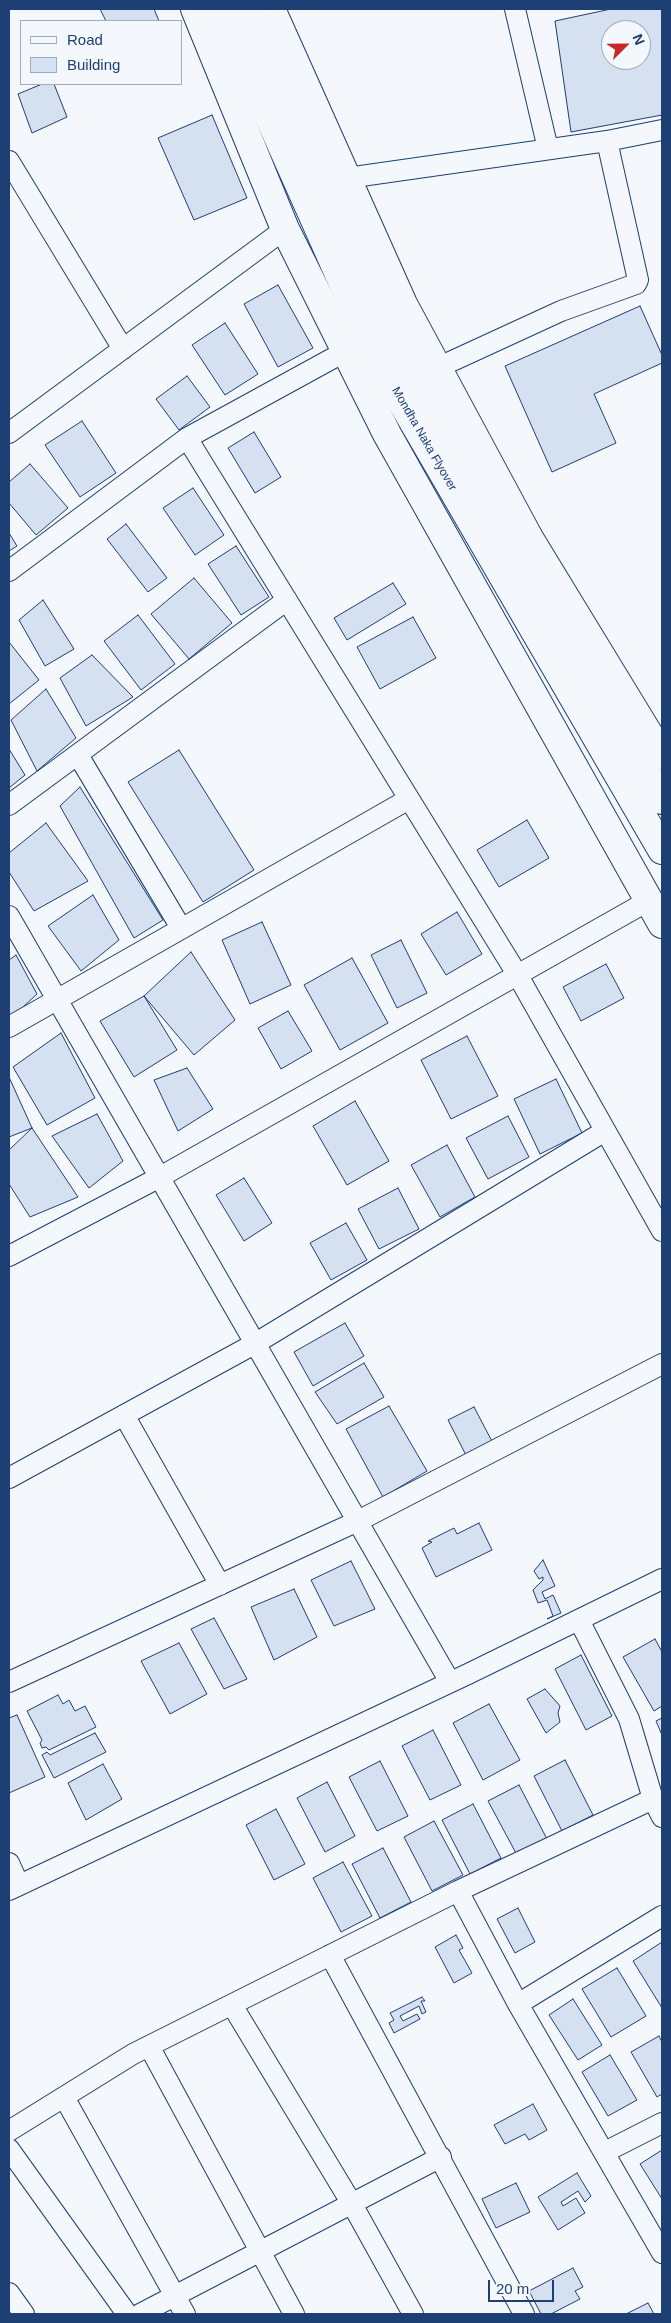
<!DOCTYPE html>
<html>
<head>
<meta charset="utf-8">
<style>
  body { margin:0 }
  #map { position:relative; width:671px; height:2323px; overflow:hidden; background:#f4f7fb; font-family:Helvetica,sans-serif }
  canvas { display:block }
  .frame { position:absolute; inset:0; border:10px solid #1d3f73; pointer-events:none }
  .legend { position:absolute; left:20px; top:20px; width:162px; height:65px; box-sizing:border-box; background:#f4f7fb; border:1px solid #9eadc5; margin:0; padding:6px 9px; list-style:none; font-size:15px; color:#1d3f73 }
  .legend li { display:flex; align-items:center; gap:10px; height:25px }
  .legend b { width:25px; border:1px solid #9eadc5 }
  .north { position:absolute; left:601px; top:20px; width:50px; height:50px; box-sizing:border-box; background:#f4f7fb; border:1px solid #9eadc5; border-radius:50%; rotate:67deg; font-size:14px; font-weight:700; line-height:20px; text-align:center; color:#1d3f73 }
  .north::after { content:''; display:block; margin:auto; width:18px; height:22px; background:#c62828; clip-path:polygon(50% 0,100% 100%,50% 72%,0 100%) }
  .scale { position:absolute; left:488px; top:2280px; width:66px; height:22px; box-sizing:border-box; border:2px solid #1d3f73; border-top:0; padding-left:6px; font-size:15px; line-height:18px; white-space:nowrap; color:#1d3f73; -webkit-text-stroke:4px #f4f7fb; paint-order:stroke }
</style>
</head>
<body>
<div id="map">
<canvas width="671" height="2323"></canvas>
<div class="frame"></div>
<ul class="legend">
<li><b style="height:6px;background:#f4f7fb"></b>Road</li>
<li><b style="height:14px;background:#d5e0f0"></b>Building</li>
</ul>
<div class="north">N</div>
<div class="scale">20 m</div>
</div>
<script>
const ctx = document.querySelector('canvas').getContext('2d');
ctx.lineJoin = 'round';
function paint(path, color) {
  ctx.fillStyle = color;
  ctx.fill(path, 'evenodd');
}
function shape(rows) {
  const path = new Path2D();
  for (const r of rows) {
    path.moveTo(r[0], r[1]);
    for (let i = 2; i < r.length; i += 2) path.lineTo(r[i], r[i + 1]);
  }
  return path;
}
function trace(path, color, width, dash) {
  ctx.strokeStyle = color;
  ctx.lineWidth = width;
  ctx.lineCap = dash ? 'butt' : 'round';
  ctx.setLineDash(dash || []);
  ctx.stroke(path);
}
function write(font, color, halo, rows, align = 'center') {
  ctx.font = font + ' Helvetica,sans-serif';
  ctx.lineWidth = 4;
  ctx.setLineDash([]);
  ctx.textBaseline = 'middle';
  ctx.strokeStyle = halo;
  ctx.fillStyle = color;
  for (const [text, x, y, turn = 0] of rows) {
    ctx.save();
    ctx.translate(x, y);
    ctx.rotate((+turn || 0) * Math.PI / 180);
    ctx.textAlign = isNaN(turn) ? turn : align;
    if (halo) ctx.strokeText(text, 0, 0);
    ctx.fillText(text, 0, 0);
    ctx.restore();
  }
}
const building = shape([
  [100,9,154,9,159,21,106,21,100,9],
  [611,9,662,9,662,115,571,132,555,21,611,9],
  [611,30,641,30,641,60,611,60,611,30],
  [42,84,54,84,67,117,32,133,18,94,42,84],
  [212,115,247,198,194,220,158,138,212,115],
  [278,285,313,348,278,367,244,304,278,285],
  [640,306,662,355,662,363,594,394,616,443,552,472,505,366,640,306],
  [225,323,258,374,225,395,192,345,225,323],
  [187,376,210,407,179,430,156,399,187,376],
  [82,421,116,473,80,497,45,445,82,421],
  [254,432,281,477,255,493,228,448,254,432],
  [30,464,68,508,36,535,9,503,9,482,30,464],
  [193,488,224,535,195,555,163,508,193,488],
  [126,524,167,578,148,592,107,539,126,524],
  [9,533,17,546,9,551,9,533],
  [236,546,269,597,241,615,208,564,236,546],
  [194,578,232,623,189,659,151,614,194,578],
  [393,583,406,604,347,640,334,618,393,583],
  [43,600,74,649,45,666,19,620,43,600],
  [138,615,175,664,141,690,104,641,138,615],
  [413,617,436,658,380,689,357,647,413,617],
  [9,642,39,680,9,704,9,642],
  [92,655,133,697,86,726,60,678,92,655],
  [46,689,76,738,37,771,11,720,46,689],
  [9,749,25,775,9,788,9,749],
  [179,750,254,870,203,902,128,782,179,750],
  [80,787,163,920,134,938,60,806,80,787],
  [527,820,549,858,499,887,477,850,527,820],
  [46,823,88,881,34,911,9,872,9,853,46,823],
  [93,895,119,940,81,971,48,926,93,895],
  [457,912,482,954,446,975,421,934,457,912],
  [262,922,291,985,250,1004,222,940,262,922],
  [401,940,427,993,397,1008,371,955,401,940],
  [191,952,235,1020,194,1055,144,996,191,952],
  [16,955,37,994,9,1020,9,960,16,955],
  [352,958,388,1023,340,1050,304,985,352,958],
  [606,964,624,998,581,1021,563,987,606,964],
  [144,996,177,1050,134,1077,100,1021,144,996],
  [288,1011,312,1051,281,1069,258,1028,288,1011],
  [61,1033,95,1098,47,1125,13,1067,61,1033],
  [467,1036,498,1096,451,1119,421,1060,467,1036],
  [187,1068,213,1109,178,1131,154,1080,187,1068],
  [9,1077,32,1128,9,1137,9,1077],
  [556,1079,582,1133,540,1154,514,1099,556,1079],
  [355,1101,389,1161,347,1185,313,1126,355,1101],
  [97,1114,123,1161,89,1188,52,1136,97,1114],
  [508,1116,529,1157,488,1179,466,1138,508,1116],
  [32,1128,78,1197,30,1217,9,1184,9,1150,32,1128],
  [447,1145,475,1197,440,1217,411,1165,447,1145],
  [244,1178,272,1223,244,1241,216,1195,244,1178],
  [398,1188,419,1229,379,1249,358,1209,398,1188],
  [346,1223,367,1260,331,1280,310,1243,346,1223],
  [345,1323,364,1356,313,1386,294,1352,345,1323],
  [364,1363,384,1397,337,1424,315,1392,364,1363],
  [389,1406,427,1471,383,1497,346,1429,389,1406],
  [474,1407,495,1447,469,1461,448,1420,474,1407],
  [479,1523,492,1550,436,1577,422,1548,432,1542,428,1541,454,1528,457,1534,479,1523],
  [543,1560,555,1586,542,1592,545,1599,553,1595,561,1613,547,1619,553,1616,547,1600,538,1603,533,1590,543,1580,543,1577,539,1579,534,1571,543,1560],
  [351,1561,375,1609,334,1626,311,1580,351,1561],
  [294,1589,317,1637,274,1660,251,1607,294,1589],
  [214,1618,247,1679,224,1689,191,1629,214,1618],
  [655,1639,662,1652,662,1706,654,1711,623,1657,655,1639],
  [179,1643,207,1694,170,1714,141,1661,179,1643],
  [581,1655,612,1716,586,1730,555,1669,581,1655],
  [545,1689,560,1706,558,1713,560,1722,546,1733,527,1699,545,1689],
  [58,1695,63,1704,69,1700,75,1711,85,1706,96,1727,49,1750,46,1747,42,1748,40,1743,42,1740,27,1711,58,1695],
  [489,1704,520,1760,483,1780,453,1723,489,1704],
  [17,1715,45,1777,9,1793,9,1718,17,1715],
  [662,1718,662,1735,656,1721,662,1718],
  [433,1730,461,1785,430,1800,402,1746,433,1730],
  [95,1733,106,1752,54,1778,42,1755,47,1752,50,1755,95,1733],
  [565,1760,593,1815,562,1831,534,1776,565,1760],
  [380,1761,408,1816,377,1831,349,1777,380,1761],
  [103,1764,122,1799,86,1820,68,1783,103,1764],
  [327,1782,355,1836,325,1852,297,1798,327,1782],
  [519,1785,547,1839,517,1855,488,1801,519,1785],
  [473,1804,501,1858,470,1874,442,1820,473,1804],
  [276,1809,305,1864,274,1880,246,1825,276,1809],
  [434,1821,463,1875,432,1891,404,1837,434,1821],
  [383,1848,411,1902,380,1918,352,1864,383,1848],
  [343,1862,372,1916,341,1932,313,1878,343,1862],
  [518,1908,535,1942,515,1953,497,1919,518,1908],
  [456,1935,463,1948,459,1950,472,1973,454,1983,435,1947,456,1935],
  [662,1942,662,2008,633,1961,662,1942],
  [617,1968,646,2016,611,2037,582,1989,617,1968],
  [422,1997,425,2001,421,2001,426,2012,422,2014,419,2006,400,2016,403,2021,417,2014,420,2019,394,2033,389,2023,394,2020,390,2013,422,1997],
  [573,1999,602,2045,578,2060,549,2015,573,1999],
  [659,2036,662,2042,662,2094,657,2097,631,2052,659,2036],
  [610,2055,637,2100,608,2116,582,2072,610,2055],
  [533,2104,547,2130,529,2140,525,2134,505,2144,494,2125,533,2104],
  [662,2150,662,2199,640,2164,662,2150],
  [577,2173,591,2196,585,2202,578,2191,561,2202,563,2206,576,2198,585,2213,558,2230,538,2197,577,2173],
  [516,2183,530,2212,496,2228,482,2199,516,2183],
  [573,2268,583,2287,575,2291,580,2299,551,2314,541,2314,529,2291,573,2268],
  [648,2303,654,2314,626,2314,648,2303]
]);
const street = shape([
  [515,9,548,149],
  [9,161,123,349],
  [347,178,607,141,662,130],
  [437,368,561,311,636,284,638,280,607,141],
  [9,433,285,229],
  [187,438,517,974,662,1231],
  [9,571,187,438,346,351],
  [78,755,181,928],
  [9,805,287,600],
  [9,916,450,1682],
  [9,1027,409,799],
  [9,1256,160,1177,648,901],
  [124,1415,220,1585],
  [9,1478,256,1343,605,1131],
  [579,1620,629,1719,653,1799,662,1817],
  [9,1682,358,1521,662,1364],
  [9,1863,19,1885],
  [9,1890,468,1674,662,1579],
  [458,1891,518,2004,662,2253],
  [330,1955,524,2314],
  [518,2004,662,1916],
  [232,2005,352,2204,413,2314],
  [149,2046,294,2314],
  [64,2097,185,2314],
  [9,2131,133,2054,458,1891,653,1799],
  [9,2149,127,2314],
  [605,2152,662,2123],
  [9,2293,24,2314],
  [140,2314,441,2157]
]);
const primary = shape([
  [195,9,285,229,387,434,662,924],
  [271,9,403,304,529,538,662,756]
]);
const highway = shape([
  [221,9,367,337,403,404,662,850],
  [249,9,374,297,421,389,662,800]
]);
const streetNames = [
  ["Mondha Naka Flyover",424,439,60]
];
paint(building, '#d5e0f0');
trace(building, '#1d3f73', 1);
trace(street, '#1d3f73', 22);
trace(primary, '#1d3f73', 30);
trace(highway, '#1d3f73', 30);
trace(street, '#f4f7fb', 20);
trace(primary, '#f4f7fb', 28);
trace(highway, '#f4f7fb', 28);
write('12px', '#1d3f73', '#f4f7fb', streetNames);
</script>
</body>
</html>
